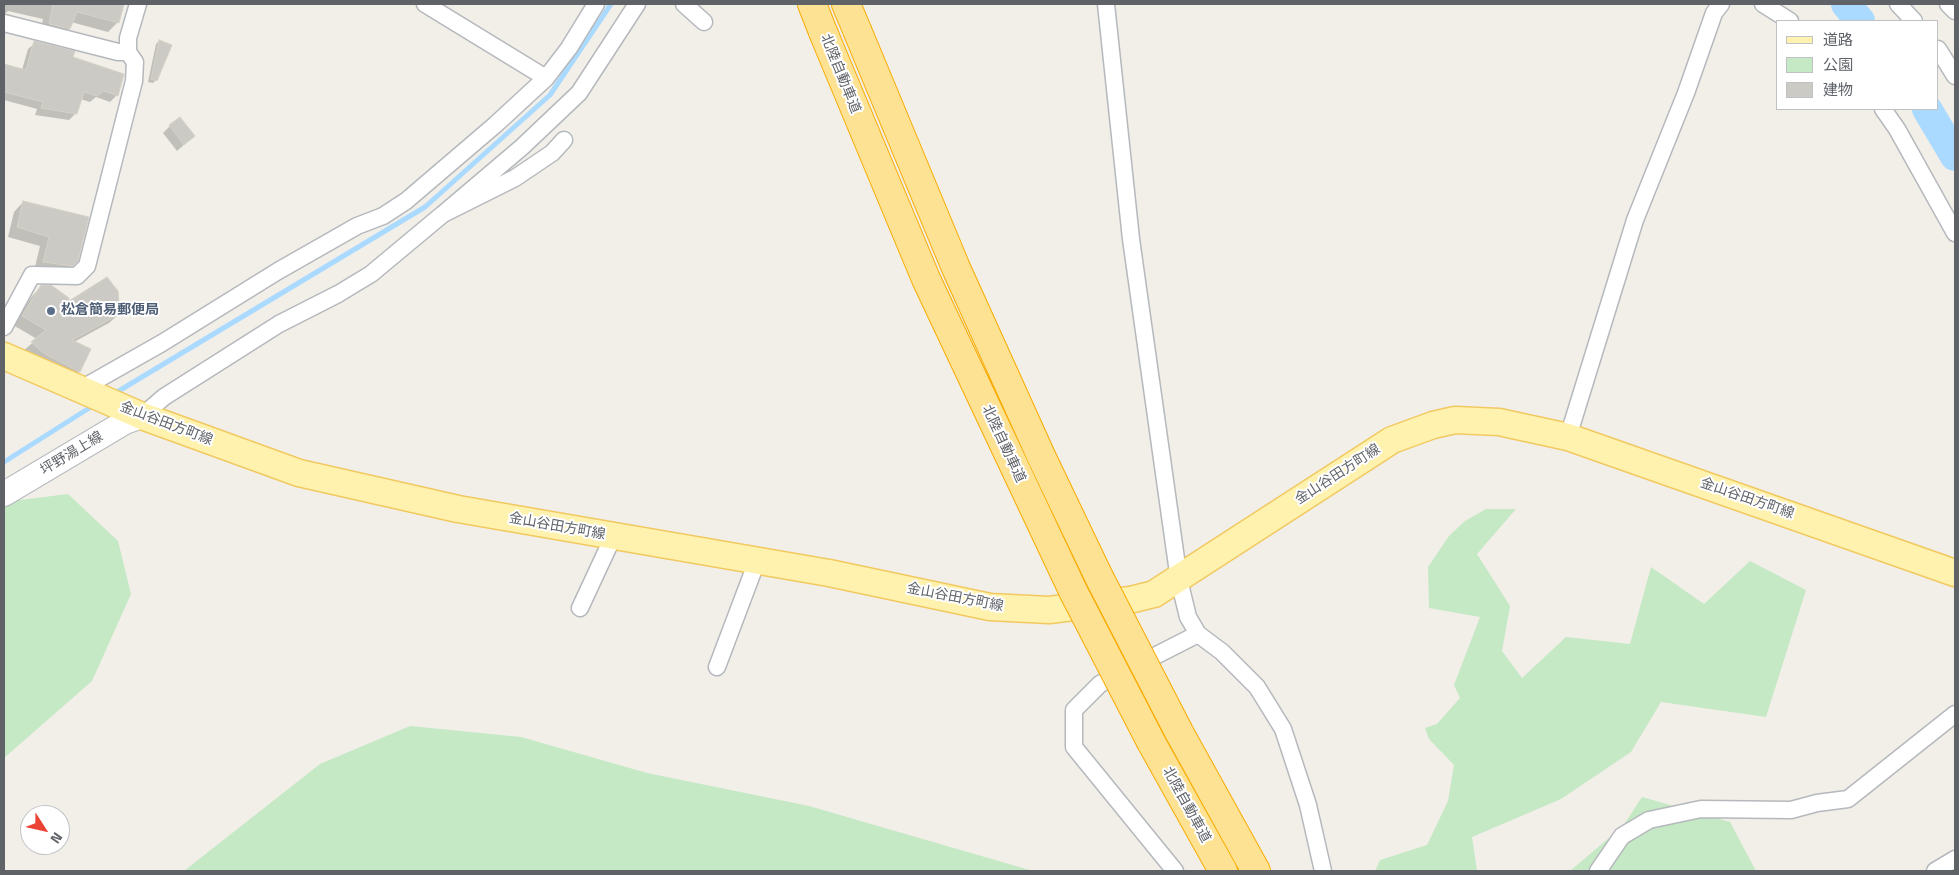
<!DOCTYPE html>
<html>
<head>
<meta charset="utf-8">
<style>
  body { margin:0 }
  #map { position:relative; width:1959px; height:875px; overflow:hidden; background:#f1efe8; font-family:"Titillium Web","Noto Sans JP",sans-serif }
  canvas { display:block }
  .frame { position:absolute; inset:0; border:5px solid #5f6368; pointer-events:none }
  .legend { position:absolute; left:1776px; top:20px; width:162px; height:90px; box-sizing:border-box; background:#fff; border:1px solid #bfc1c3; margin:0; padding:6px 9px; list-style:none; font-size:15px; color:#5f6368 }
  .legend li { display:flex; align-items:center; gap:10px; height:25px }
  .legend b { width:25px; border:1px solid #bfc1c3 }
  .north { position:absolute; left:20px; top:805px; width:50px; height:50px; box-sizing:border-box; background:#fff; border:1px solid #bfc1c3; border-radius:50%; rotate:125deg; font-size:14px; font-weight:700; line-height:20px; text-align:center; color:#5f6368 }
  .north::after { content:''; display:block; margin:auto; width:18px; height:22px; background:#ea4335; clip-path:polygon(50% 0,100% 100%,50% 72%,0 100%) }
</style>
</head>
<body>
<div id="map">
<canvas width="1959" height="875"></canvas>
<div class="frame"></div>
<ul class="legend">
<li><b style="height:6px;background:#fff2af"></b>道路</li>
<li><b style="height:14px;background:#c5e8c5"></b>公園</li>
<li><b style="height:14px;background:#cccac5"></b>建物</li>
</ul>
<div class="north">N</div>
</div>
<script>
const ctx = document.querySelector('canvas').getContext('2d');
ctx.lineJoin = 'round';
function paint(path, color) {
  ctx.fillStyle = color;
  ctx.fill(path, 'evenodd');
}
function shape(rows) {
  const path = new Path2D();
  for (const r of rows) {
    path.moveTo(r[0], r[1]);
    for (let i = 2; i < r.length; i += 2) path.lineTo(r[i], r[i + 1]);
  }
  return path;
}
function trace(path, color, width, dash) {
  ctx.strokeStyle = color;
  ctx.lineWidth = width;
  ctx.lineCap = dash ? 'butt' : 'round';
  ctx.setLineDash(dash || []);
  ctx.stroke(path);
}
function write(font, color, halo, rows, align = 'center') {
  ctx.font = font + ' "Titillium Web","Noto Sans JP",sans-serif';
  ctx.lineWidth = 4;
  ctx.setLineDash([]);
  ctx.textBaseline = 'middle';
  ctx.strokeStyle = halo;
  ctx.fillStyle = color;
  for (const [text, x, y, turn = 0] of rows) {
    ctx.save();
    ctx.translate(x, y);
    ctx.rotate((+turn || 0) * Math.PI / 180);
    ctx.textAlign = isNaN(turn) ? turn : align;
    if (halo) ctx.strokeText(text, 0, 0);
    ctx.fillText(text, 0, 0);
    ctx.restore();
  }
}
const green = shape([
  [68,494,118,541,131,594,92,681,4,758,4,502],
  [1486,509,1516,509,1477,554,1510,606,1502,651,1522,678,1566,637,1630,644,1651,567,1704,604,1750,561,1806,590,1766,717,1661,702,1631,752,1561,799,1472,837,1477,871,1375,871,1380,860,1427,845,1448,801,1454,765,1429,739,1425,728,1437,724,1460,698,1454,685,1480,617,1429,608,1428,567,1449,536,1465,521],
  [410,726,521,737,647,773,809,806,1033,871,184,871,320,764],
  [1642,797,1730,822,1756,871,1570,871,1623,826]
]);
const shadow = shape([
  [4,4,123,4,118,22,108,32,71,22,69,29,59,38,40,34,43,19,8,11,4,15],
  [159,41,156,80,153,83,148,82,156,44],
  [35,43,72,58,117,95,110,102,96,97,90,102,80,99,76,113,69,120,35,115,37,109,4,100,4,66,22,70,28,49],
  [170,126,186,143,177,151,163,133],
  [23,202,77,260,62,275,34,271,40,246,8,237,14,212],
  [42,286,67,303,119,314,109,323,74,342,79,372,70,381,23,351,37,339,13,325,32,296]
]);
const stream = shape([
  [112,395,425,207,550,95,611,4],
  [4,462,94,405]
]);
const river = shape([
  [1846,4,1860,21],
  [1927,109,1955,156]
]);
const building = shape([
  [53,4,124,4,119,23,77,12,70,29,49,24,53,4],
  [159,40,172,45,157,81,151,79,159,40],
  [34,41,75,51,73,57,124,74,118,96,104,91,97,96,84,92,77,114,41,108,43,102,4,92,4,64,26,70,34,41],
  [180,117,195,136,184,145,169,125,180,117],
  [23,201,89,217,78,261,73,266,43,262,49,237,17,227,23,201],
  [107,277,118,291,120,314,72,340,91,349,80,372,45,354,31,342,46,330,22,316,41,285,51,285,69,298,69,301,107,277]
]);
const street = shape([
  [425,4,546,78],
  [684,4,704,22],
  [1106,4,1131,239,1179,580,1188,617,1198,634,1222,652,1257,687,1283,729,1308,805,1323,871],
  [1763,4,1790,21],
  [1898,4,1914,21],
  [1948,4,1955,11],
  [4,23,118,52,128,52,128,38,138,4],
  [1938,49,1955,76],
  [1883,109,1897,129,1955,233],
  [564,140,552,153,515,178,443,214,522,147,579,93,637,4],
  [4,327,32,275,77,276,87,266,134,81,135,62,128,52],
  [81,389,162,343,278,271,357,226,383,216,406,201,495,125,546,78,569,48,596,4],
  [142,416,164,397,279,324,338,294,371,274,443,214],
  [1568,437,1635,220,1686,93,1714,13,1721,4],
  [580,608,613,537],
  [717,667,757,561],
  [1175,871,1074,747,1074,710,1100,684,1198,634],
  [1598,871,1622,836,1649,820,1701,809,1791,810,1817,803,1848,799,1955,714],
  [1935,871,1955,859]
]);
const secondary = shape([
  [4,494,125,422,142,416]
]);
const primary = shape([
  [4,356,142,416,299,473,458,509,829,573,990,607,1049,610,1130,600,1154,594,1392,440,1433,425,1455,420,1499,422,1568,437,1955,573]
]);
const highway = shape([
  [812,4,823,32],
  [846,4,857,30],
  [1179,732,1256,871],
  [1151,742,1223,871]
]);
const highwayBridge = shape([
  [857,30,956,268,1042,458,1099,577,1179,732],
  [823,32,926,279,1073,591,1151,742]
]);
const markers = [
  [51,311,5,"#5c6f8a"]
];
const streetNames = [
  ["北陸自動車道",840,74,68],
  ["金山谷田方町線",166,424,21],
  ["北陸自動車道",1003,444,65],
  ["坪野湯上線",72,454,-31],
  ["金山谷田方町線",1338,475,-33],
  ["金山谷田方町線",1747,499,19],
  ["金山谷田方町線",557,527,10],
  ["金山谷田方町線",955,598,11],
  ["北陸自動車道",1186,805,61]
];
const serviceNames = [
  ["松倉簡易郵便局",61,311]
];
paint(green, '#c5e8c5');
paint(shadow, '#0003');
trace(stream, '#aadaff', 5);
trace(river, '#aadaff', 30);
paint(building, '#cccac5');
trace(building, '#d6d1c6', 1);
trace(street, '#b5b8bc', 19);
trace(secondary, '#b6babf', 26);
trace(primary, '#f2c960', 29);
trace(highway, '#f9ab00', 30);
trace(street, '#fff', 16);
trace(secondary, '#fff', 24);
trace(primary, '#fff2af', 26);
trace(highway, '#fde293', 28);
trace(highwayBridge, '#f9ab00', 30, []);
trace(highwayBridge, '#fde293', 28);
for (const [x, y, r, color] of markers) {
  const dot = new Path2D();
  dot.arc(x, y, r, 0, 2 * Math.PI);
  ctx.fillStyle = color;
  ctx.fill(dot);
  trace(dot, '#fff', 2);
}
write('14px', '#5f6368', '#fff', streetNames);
write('bold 14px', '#4e5e75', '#fff', serviceNames, 'left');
</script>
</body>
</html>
